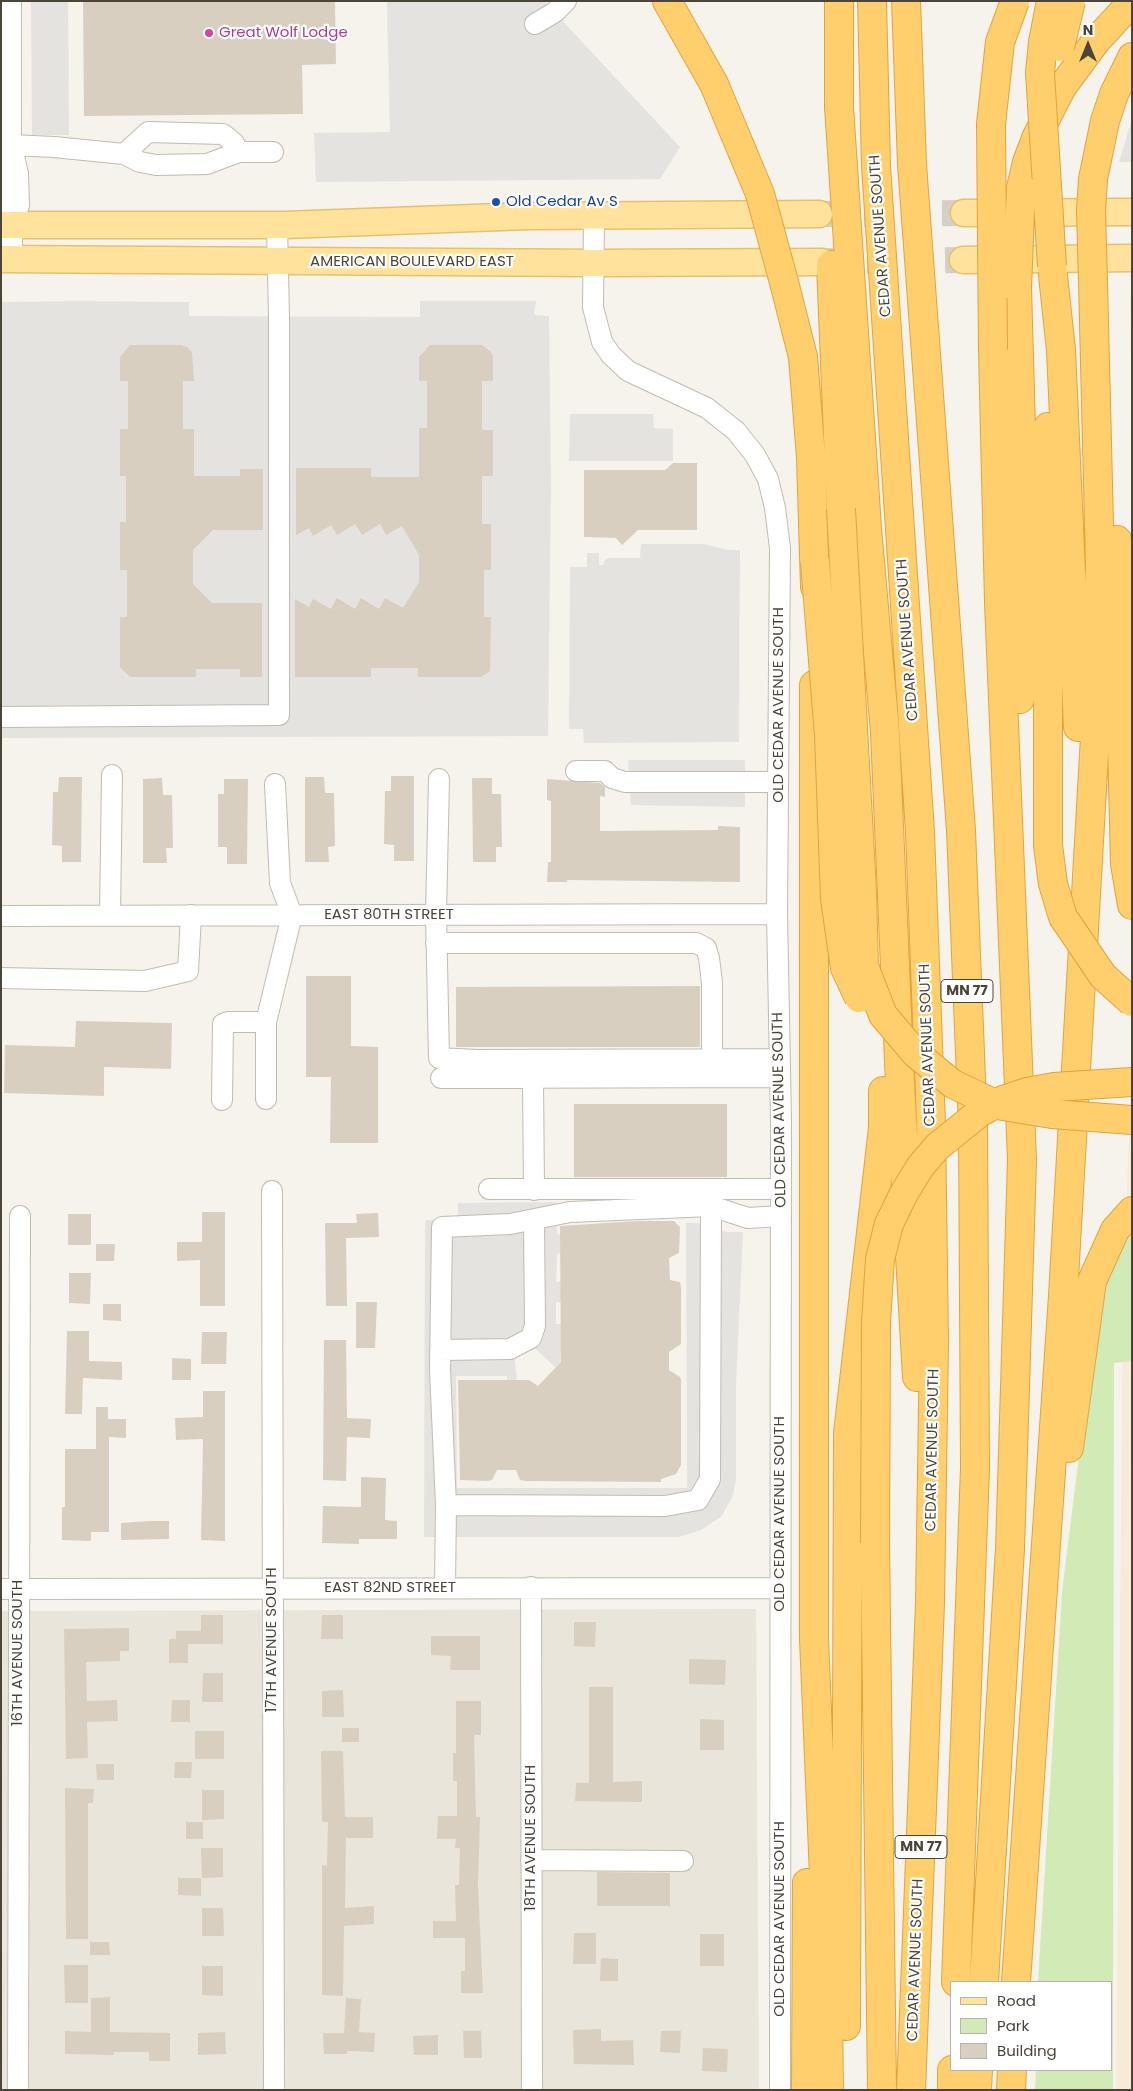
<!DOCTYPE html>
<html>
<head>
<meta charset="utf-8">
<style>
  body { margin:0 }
  #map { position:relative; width:1133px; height:2091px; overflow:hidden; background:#f6f3ec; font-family:Poppins,sans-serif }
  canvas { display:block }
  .frame { position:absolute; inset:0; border:2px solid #4b4439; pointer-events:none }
  .legend { position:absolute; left:950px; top:1981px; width:162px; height:90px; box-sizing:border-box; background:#fff; border:1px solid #b7b4b0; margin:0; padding:6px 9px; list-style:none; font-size:15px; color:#4b4439 }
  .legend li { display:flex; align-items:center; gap:10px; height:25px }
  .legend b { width:25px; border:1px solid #b7b4b0 }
  .north { position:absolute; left:1063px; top:20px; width:50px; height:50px; -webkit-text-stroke:4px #fff; paint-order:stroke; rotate:0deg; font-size:14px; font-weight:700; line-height:20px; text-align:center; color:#4b4439 }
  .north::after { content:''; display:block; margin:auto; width:18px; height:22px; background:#4b4439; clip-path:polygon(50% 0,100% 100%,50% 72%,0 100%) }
</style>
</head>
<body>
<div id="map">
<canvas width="1133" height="2091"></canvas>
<div class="frame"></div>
<ul class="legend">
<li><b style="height:6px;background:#ffe39c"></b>Road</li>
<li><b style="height:14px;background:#d2eab5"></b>Park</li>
<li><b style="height:14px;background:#d8cfc1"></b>Building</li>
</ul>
<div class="north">N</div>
</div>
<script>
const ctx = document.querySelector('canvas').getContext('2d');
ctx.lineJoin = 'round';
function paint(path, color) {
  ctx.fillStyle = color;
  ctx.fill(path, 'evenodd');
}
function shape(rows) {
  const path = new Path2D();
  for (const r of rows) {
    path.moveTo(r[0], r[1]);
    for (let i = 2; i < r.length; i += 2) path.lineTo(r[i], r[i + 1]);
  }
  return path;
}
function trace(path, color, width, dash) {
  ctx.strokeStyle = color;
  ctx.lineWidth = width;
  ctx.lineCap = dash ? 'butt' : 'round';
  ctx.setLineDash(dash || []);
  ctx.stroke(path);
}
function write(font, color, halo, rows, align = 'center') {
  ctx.font = font + ' Poppins,sans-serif';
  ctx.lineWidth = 4.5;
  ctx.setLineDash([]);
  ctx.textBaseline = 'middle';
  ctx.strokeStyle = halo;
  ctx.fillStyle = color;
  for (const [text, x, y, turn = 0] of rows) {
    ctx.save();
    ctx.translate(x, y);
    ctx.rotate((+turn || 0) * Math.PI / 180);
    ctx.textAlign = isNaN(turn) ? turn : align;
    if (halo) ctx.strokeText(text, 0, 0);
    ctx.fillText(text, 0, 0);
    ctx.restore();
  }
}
const residential = shape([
  [756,1609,759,2090,1,2090,1,1611]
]);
const commercial = shape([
  [1130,297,1132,297,1132,418],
  [1132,1058,1132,2090,1116,2090,1123,1290]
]);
const green = shape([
  [1132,1228,1132,1361,1114,1363,1113,2090,1035,2090,1036,2070,1112,2070,1112,1982,1038,1982,1062,1592,1090,1368,1105,1278]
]);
const parking = shape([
  [31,1,68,1,69,135,32,135],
  [387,1,544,1,680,147,660,179,316,182,314,133,390,132],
  [1132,119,1132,162,1119,162],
  [76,301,189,302,189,316,420,317,420,301,536,301,534,315,549,316,551,483,548,736,1,738,1,302],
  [570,414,653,414,654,428,673,429,673,461,569,461],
  [641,544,704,544,728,550,740,550,739,742,584,743,583,729,569,729,570,567,587,567,587,553,599,553,599,565,603,565,605,560,609,558,640,558],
  [628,760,745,760,745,807,631,805],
  [556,1202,557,1234,563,1235,563,1253,557,1254,556,1282,561,1282,566,1302,556,1302,556,1324,561,1324,561,1362,556,1368,524,1338,514,1349,517,1385,507,1384,507,1376,456,1376,457,1488,687,1488,686,1223,698,1223,726,1232,743,1232,736,1385,736,1480,733,1495,722,1516,701,1530,679,1537,424,1537,425,1220,458,1220,458,1203]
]);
const building = shape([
  [83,1,335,1,336,64,302,65,303,114,84,116],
  [130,345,181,345,187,347,192,352,194,381,183,381,183,429,194,429,194,476,240,476,240,469,263,469,263,530,213,530,193,550,193,584,212,603,262,603,262,677,240,677,240,669,196,669,196,677,130,677,120,667,120,617,127,617,127,570,120,570,120,522,126,522,126,476,120,476,120,429,128,429,128,381,120,381,120,357],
  [430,345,482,345,491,352,493,357,493,381,482,381,482,430,493,430,493,476,482,476,482,524,491,524,491,570,484,570,484,617,491,617,490,671,481,677,418,677,418,668,371,668,371,677,295,677,295,599,309,607,313,599,331,609,337,598,355,609,361,598,379,609,385,598,403,608,419,582,419,555,402,526,386,535,380,524,362,535,355,524,337,535,331,525,313,536,309,528,296,535,296,468,371,468,371,477,419,477,419,428,427,428,427,381,419,381,419,357],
  [673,463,697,463,697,530,638,530,622,545,616,538,584,537,584,470,665,470],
  [391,776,414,776,414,861,394,861,394,845,384,844,385,791,391,791],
  [59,777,82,777,81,862,62,862,62,846,52,845,53,792,58,792],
  [305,777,324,777,325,793,334,793,335,846,328,847,329,862,305,862],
  [162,778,163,795,172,795,173,848,166,848,167,863,143,863,143,779],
  [472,778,492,778,492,794,501,794,502,847,496,847,496,862,473,862],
  [224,779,248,779,247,864,227,864,227,847,218,847,218,794,224,794],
  [547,779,600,783,605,787,605,797,600,796,600,831,718,830,718,826,740,827,740,882,567,880,567,882,547,882,548,862,551,862,551,801,547,800],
  [306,976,351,976,351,1046,378,1047,378,1143,330,1143,331,1077,306,1077],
  [700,986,700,1047,456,1047,456,987],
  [76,1021,172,1023,171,1069,104,1067,104,1096,4,1093,5,1045,75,1047],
  [574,1104,727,1104,727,1177,574,1177],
  [202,1212,225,1212,225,1306,200,1306,200,1260,177,1261,177,1242,202,1242],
  [378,1213,379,1237,346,1238,347,1306,326,1306,325,1223,357,1223,356,1214],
  [68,1214,91,1214,91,1245,68,1245],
  [637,1221,674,1221,680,1227,679,1253,669,1258,670,1280,680,1282,681,1288,681,1344,669,1352,669,1370,680,1377,681,1380,681,1465,676,1474,661,1479,661,1482,526,1481,520,1480,516,1470,497,1470,492,1480,487,1481,460,1480,458,1380,529,1380,538,1386,561,1362,560,1226],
  [96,1244,115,1244,114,1261,96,1261],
  [69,1273,91,1273,90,1304,69,1303],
  [356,1302,377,1302,375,1348,356,1348],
  [103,1304,121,1304,121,1321,103,1320],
  [67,1331,89,1331,89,1361,122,1362,122,1380,83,1378,82,1414,65,1414],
  [202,1332,227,1332,226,1364,201,1364],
  [324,1340,346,1340,347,1418,371,1419,370,1438,347,1437,346,1481,323,1480],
  [172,1358,191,1359,191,1380,172,1380],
  [203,1391,225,1391,225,1541,201,1540,203,1439,176,1440,175,1418,203,1417],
  [96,1407,108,1407,108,1419,126,1419,126,1438,109,1437,109,1532,91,1532,91,1541,62,1540,62,1507,65,1507,65,1449,96,1449],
  [361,1477,386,1478,385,1520,397,1521,397,1539,359,1539,359,1544,322,1543,323,1506,361,1507],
  [150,1521,169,1521,169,1539,121,1540,121,1523],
  [201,1615,223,1615,223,1644,188,1644,188,1663,169,1663,169,1639,176,1639,176,1631,201,1631],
  [322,1615,343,1615,343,1639,321,1639],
  [574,1622,596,1622,595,1647,574,1646],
  [129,1628,129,1651,120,1651,120,1661,86,1662,87,1701,117,1700,118,1721,87,1722,88,1758,66,1759,64,1629],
  [431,1636,480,1636,480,1670,450,1670,451,1656,431,1655],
  [689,1659,726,1660,725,1685,689,1684],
  [203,1673,223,1673,223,1702,202,1702],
  [589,1687,613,1687,613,1782,642,1781,642,1802,575,1801,576,1783,589,1783],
  [343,1690,344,1717,322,1717,322,1691],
  [172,1700,190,1700,190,1722,171,1722],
  [456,1701,481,1701,481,1735,474,1735,476,1817,480,1817,478,1885,483,1993,461,1993,461,1971,465,1971,465,1938,433,1938,433,1921,456,1921,455,1885,459,1885,460,1848,455,1848,456,1839,437,1839,438,1816,457,1816,457,1781,453,1781,453,1753,456,1753],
  [700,1719,724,1720,724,1750,700,1750],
  [342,1728,359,1728,359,1742,342,1742],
  [195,1731,224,1731,224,1759,195,1759],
  [321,1751,343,1751,345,1817,373,1817,373,1838,346,1838,345,1908,374,1906,374,1924,344,1926,343,1996,322,1995,322,1865,327,1866,328,1822,322,1822],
  [175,1762,192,1762,191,1778,174,1778],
  [96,1764,114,1764,114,1780,97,1780],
  [65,1788,94,1789,93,1803,88,1803,88,1939,66,1939],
  [202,1790,224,1790,224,1819,202,1820],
  [186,1822,203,1822,203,1839,186,1839],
  [201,1848,223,1848,223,1877,202,1878],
  [597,1872,670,1873,670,1906,597,1906],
  [178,1878,201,1878,201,1896,178,1895],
  [202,1908,223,1908,224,1936,202,1936],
  [574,1933,596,1933,596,1964,573,1964],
  [700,1934,724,1934,724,1966,700,1966],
  [90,1942,109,1942,110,1955,90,1955],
  [601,1958,618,1959,618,1981,600,1981],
  [64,1965,88,1965,88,2003,65,2003],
  [202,1966,223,1966,223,1996,202,1995],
  [110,1997,110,2032,170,2033,170,2061,149,2061,149,2052,114,2052,114,2055,65,2054,65,2031,91,2032,91,1998],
  [346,1998,361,1999,359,2032,375,2033,374,2052,347,2051,347,2054,324,2054,323,2033,344,2033],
  [601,2029,601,2041,633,2040,634,2065,574,2064,573,2030],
  [463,2031,481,2031,482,2058,464,2058],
  [661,2031,681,2031,680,2053,660,2052],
  [225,2032,226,2054,198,2055,198,2033],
  [438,2035,438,2055,414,2055,413,2036],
  [703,2048,728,2049,727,2072,702,2071]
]);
const majorTunnel = shape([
  [825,214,964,213],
  [828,261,963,260]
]);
const minor = shape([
  [535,24,555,12,566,1],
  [11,145,54,147,124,154,140,162,156,165,207,164,239,152,273,152],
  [124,154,148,132,223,134,234,143,239,152],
  [4,180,4,206,12,225],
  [1,182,4,180,11,145,11,1],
  [594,216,593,307,602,342,611,355,628,371,707,408,736,431,755,455,768,479,775,508,780,548,777,914,781,1120,780,2090],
  [12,259,12,225,19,205,18,174,13,152],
  [1,717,279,715,279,318,277,225],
  [576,771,605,771,612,778,625,782,778,782],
  [439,779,436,915,439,1058,476,1060,780,1059],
  [110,915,112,775],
  [1,916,777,914],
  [436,943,696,943,706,948,709,958,712,983,712,1058],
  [1,978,145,981,188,971,191,915],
  [441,1078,780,1077],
  [533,1080,534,1190],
  [266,1099,266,1022,292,915,280,883,275,784],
  [222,1100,223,1024,228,1022,266,1022],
  [489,1189,781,1189],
  [272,1191,274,2090],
  [440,1350,510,1349,531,1338,535,1326,534,1220],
  [446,1505,665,1506,698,1500,710,1479,711,1206],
  [445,1587,446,1505,440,1370,442,1227,510,1224,570,1212,711,1206,748,1218,781,1216],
  [531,1587,532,2090],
  [1,1589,779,1588],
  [531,1860,683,1861],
  [18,2090,20,1216]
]);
const major = shape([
  [964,213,1132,212],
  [1,225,285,225,528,216,819,214],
  [1,259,593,263,822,262],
  [963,260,1132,258]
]);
const highway = shape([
  [667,1,714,84,760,194],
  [839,1,839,107,867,528,885,732,900,1084,917,1377],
  [872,1,876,166,920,832,931,1123,934,1342,930,1603,911,2090],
  [906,1,912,164,961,830,973,1128,975,1468,956,1982],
  [1093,179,1105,121,1114,94,1132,57],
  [1021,188,1027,162,1037,136,1062,87,1096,41,1132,2],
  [831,265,841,509],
  [1052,266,1061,350,1078,727],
  [785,286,803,357,811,457,815,587],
  [1017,288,1024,533,1020,699],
  [1048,427,1048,782],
  [1117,540,1125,864,1132,905],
  [814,685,814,1639,827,1946,829,2090],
  [1069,1448,1092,1281,1115,1230,1132,1211],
  [875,1543,882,2090],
  [984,1982,1010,1549,1022,1160,999,602,993,350],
  [1016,1982,1063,1296,1095,737,1100,565,1093,282],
  [846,2026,848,1433,883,1128,883,1091],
  [806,2090,807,1883],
  [952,2090,952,2070],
  [977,2090,978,2070],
  [1011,2090,1012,2070]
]);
const highwayBridge = shape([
  [1051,1,1043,42,1040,73,1052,266],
  [1060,47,1071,1],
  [1093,179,1091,211,1093,282],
  [760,194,785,286],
  [1017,288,1021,188],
  [993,350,991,124,1000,42,1015,1],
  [841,509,862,891,864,966,883,1015,916,1054,953,1084,997,1105,1052,1114,1132,1120],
  [815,562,829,735,835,899,845,968,859,998],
  [1048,782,1048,845,1053,884,1063,917,1103,976,1132,1002],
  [875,1543,876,1322,880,1259,889,1224,903,1195,920,1167,937,1147,979,1113,1003,1100,1027,1092,1054,1087,1132,1082]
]);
const markers = [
  [209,33,5,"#d1479c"],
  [496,202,5,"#1a4fb4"]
];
const shields = [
  [967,991,52],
  [921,1847,52]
];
const shieldNames = [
  ["MN 77",967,991],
  ["MN 77",921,1847]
];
const hotelNames = [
  ["Great Wolf Lodge",219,33]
];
const transitNames = [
  ["Old Cedar Av S",506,202]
];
const streetNames = [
  ["CEDAR AVENUE SOUTH",881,236,-94],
  ["AMERICAN BOULEVARD EAST",412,262],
  ["CEDAR AVENUE SOUTH",908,640,-94],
  ["OLD CEDAR AVENUE SOUTH",779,705,-90],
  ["EAST 80TH STREET",389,915],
  ["CEDAR AVENUE SOUTH",928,1045,-92],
  ["OLD CEDAR AVENUE SOUTH",780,1110,-91],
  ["CEDAR AVENUE SOUTH",933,1450,-89],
  ["OLD CEDAR AVENUE SOUTH",780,1514,-90],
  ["EAST 82ND STREET",390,1588],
  ["17TH AVENUE SOUTH",272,1640,-90],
  ["16TH AVENUE SOUTH",18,1653,-90],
  ["18TH AVENUE SOUTH",531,1838,-90],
  ["OLD CEDAR AVENUE SOUTH",780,1919,-90],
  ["CEDAR AVENUE SOUTH",916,1960,-88]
];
paint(residential, '#eae5da');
paint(commercial, '#f7ead8');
paint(green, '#d2eab5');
paint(parking, '#e5e3e0');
paint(building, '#d8cfc1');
trace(majorTunnel, '#d4d0c8', 26, [26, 13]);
trace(minor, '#c2bbae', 22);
trace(major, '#e6c16a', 29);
trace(highway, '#e0a43c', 30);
trace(minor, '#fff', 20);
trace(major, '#ffe39c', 26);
trace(highway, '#ffcf6e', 28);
trace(highwayBridge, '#e0a43c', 30, []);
trace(highwayBridge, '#ffcf6e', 28);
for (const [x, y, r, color] of markers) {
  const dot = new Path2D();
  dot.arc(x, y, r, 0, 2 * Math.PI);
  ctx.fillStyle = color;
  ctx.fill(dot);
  trace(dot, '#fff', 2);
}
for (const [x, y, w] of shields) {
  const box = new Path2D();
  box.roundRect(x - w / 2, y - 11.5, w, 23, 4);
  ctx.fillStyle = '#fff';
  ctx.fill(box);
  trace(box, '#4b4439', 1);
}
write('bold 14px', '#4b4439', null, shieldNames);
write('15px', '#b23c85', '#fff', hotelNames, 'left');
write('15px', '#164399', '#fff', transitNames, 'left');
write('15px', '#4b4439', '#fff', streetNames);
</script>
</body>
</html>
